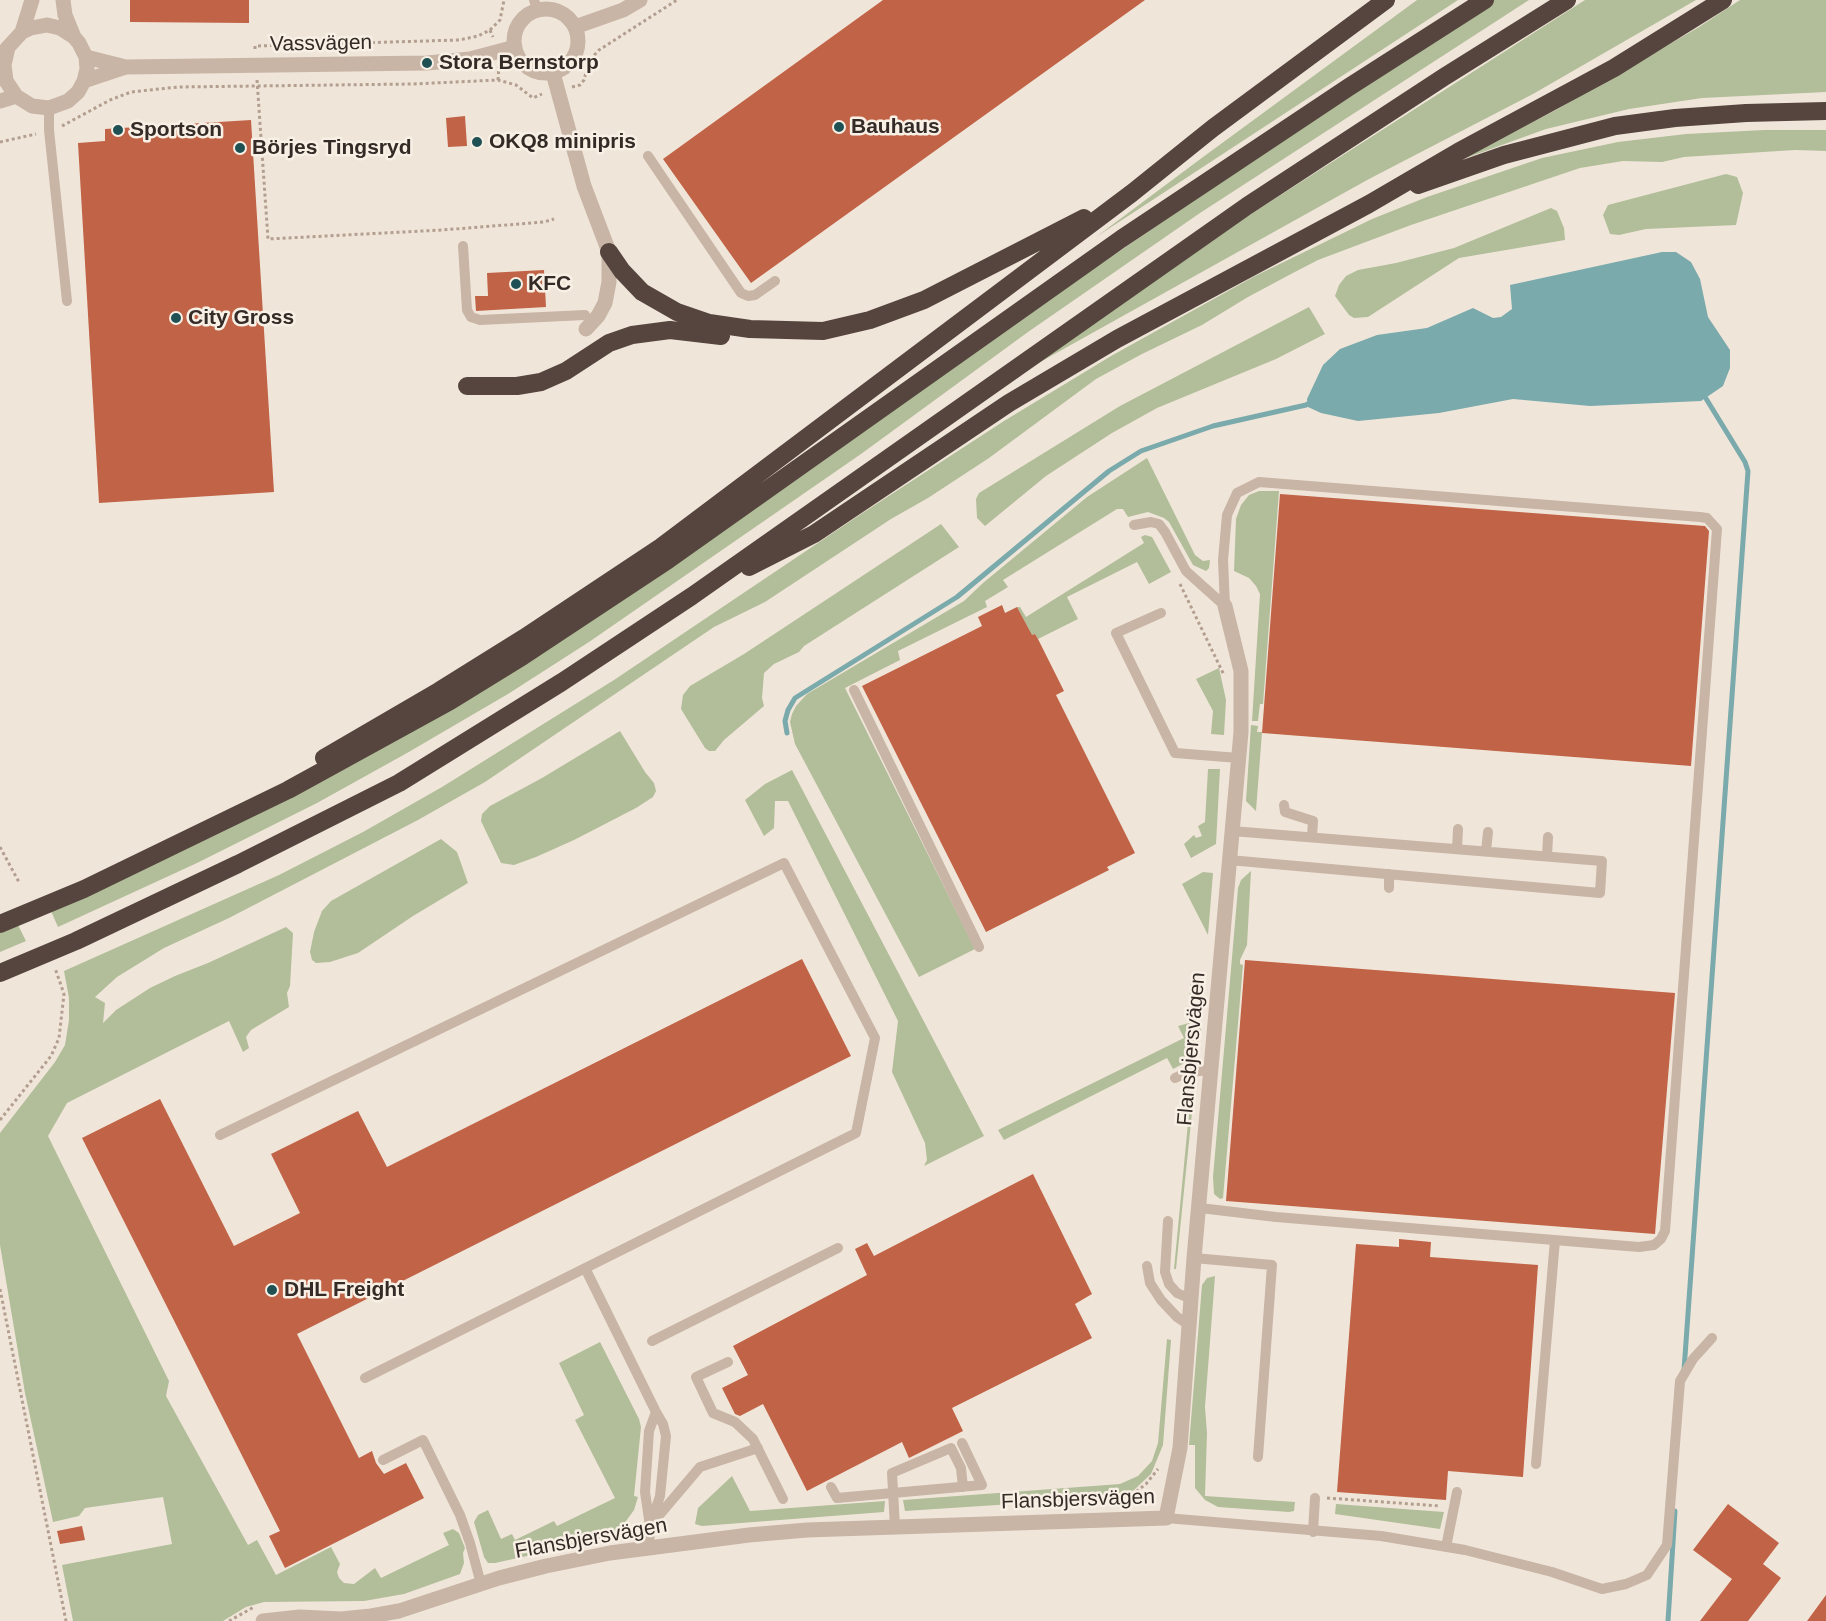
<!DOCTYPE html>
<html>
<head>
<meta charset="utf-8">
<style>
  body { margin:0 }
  canvas { display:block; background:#f0e5d9 }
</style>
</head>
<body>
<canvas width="1826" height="1621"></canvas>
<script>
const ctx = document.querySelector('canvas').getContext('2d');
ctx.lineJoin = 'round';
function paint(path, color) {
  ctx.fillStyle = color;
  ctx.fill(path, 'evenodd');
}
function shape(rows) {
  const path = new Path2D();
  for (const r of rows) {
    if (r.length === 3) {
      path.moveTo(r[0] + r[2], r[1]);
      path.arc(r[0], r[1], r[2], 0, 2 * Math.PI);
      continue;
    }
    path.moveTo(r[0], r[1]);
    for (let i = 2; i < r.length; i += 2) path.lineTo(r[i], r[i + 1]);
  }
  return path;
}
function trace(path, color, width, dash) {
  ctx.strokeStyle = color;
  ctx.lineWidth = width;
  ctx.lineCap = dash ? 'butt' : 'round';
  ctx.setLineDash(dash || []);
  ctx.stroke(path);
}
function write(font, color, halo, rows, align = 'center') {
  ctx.font = font + ' Arial,sans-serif';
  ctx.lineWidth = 5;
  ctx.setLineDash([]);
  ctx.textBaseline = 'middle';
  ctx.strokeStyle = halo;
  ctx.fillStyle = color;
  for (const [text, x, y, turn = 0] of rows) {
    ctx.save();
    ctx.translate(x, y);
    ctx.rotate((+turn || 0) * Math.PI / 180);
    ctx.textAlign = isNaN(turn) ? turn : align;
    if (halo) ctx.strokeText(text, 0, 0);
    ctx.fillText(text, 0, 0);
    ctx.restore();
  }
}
const green = shape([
  [1417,0,1458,0,1096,237,1199,160],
  [1494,0,1529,0,1200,213,1028,332,861,454,589,642,508,694,407,753,317,803,197,863,58,927,51,911,191,846,952,365,1389,68],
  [1585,0,1696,0,1533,94,1369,179,1033,366,1240,221],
  [1740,0,1826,0,1826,92,1702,98,1629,109,1546,129,1455,162,1556,110,1699,27],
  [1764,130,1826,130,1826,151,1795,150,1684,157,1662,162,1623,161,1580,168,1411,225,1318,260,1291,274,1248,297,1202,325,1142,354,1096,379,989,458,928,498,891,519,765,602,714,627,485,782,418,820,229,918,164,948,117,977,95,997,105,1003,103,1023,116,1010,150,988,175,976,208,963,286,927,293,933,290,986,287,993,289,1007,251,1030,246,1037,249,1048,243,1052,229,1021,67,1103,48,1136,169,1381,166,1396,248,1545,257,1540,276,1575,331,1547,340,1564,337,1572,339,1578,344,1583,354,1584,375,1568,381,1578,449,1545,443,1533,453,1529,459,1533,465,1548,463,1553,464,1563,460,1574,404,1594,364,1601,264,1602,246,1607,223,1621,73,1621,62,1565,172,1544,163,1497,85,1508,79,1516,53,1522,25,1393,0,1245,0,1133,55,1062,65,1045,69,1020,69,998,64,971,279,875,363,832,442,787,614,680,861,514,1004,421,1111,356,1255,276,1372,219,1427,197,1542,158,1618,142,1686,134],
  [1726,174,1737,177,1743,193,1736,225,1646,229,1619,235,1610,234,1603,215,1608,205],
  [1551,208,1557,211,1564,228,1565,240,1459,258,1368,317,1354,318,1349,315,1335,296,1339,285,1346,276,1358,270,1396,263,1454,248],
  [1309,307,1325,334,1276,359,1157,408,1112,433,1046,476,985,526,977,518,976,499,979,493,1120,406],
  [1147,458,1195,555,1203,561,1210,560,1209,568,1206,571,1193,565,1169,522,1164,518,1148,512,1128,517,1123,509,1117,509,1003,580,1008,587,985,601,987,607,898,651,900,660,845,688,975,949,919,977,795,744,790,722,792,714,796,706,807,694,964,601,983,583,1087,497],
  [1259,491,1279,491,1263,704,1260,704,1258,721,1252,721,1260,594,1256,586,1249,578,1234,571,1236,519,1241,505,1249,495],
  [941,524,959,547,804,646,799,652,774,664,764,673,762,698,764,706,724,740,715,751,709,751,705,748,681,709,683,695,690,686,744,654],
  [1145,535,1152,537,1171,572,1149,584,1137,562,1067,597,1078,619,1038,639,1035,634,1028,637,1030,632,1017,607,1020,607,1026,617,1144,543,1141,537],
  [1219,668,1226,700,1224,735,1211,734,1213,711,1196,679],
  [1251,725,1258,726,1257,732,1262,732,1256,811,1246,801],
  [620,731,645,772,654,783,656,791,653,797,636,808,574,840,536,857,514,865,501,863,481,821,482,814,490,806,542,778],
  [1208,769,1220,769,1216,844,1191,858,1184,844,1194,835,1196,838,1202,836,1198,826,1205,822],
  [792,770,984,1136,924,1166,927,1160,925,1143,892,1072,898,1021,788,801,775,801,774,828,764,836,745,800,765,784],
  [441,839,457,852,468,883,413,916,358,953,330,962,316,963,312,960,310,952,314,932,322,911,331,901],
  [1251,871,1247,945,1240,960,1240,964,1243,965,1223,1198,1220,1199,1214,1194,1213,1177,1238,888,1241,880],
  [1203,872,1213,873,1208,935,1182,884],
  [17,923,26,941,0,952,0,931],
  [1191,978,1205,979,1202,995,1189,1001],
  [1189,1023,1201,1029,1196,1057,1173,1069,1167,1058,1004,1140,998,1130,1184,1038,1178,1026],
  [1193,1081,1195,1083,1176,1269,1174,1269,1190,1102,1182,1085],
  [1215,1276,1205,1407,1207,1433,1205,1496,1295,1502,1294,1511,1289,1512,1218,1507,1205,1500,1195,1488,1195,1445,1189,1445,1202,1285,1207,1278],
  [1167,1339,1171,1340,1163,1445,1151,1474,1134,1490,1124,1495,1104,1498,905,1511,903,1500,1120,1484,1138,1476,1152,1461,1158,1443],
  [600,1342,639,1419,641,1427,634,1496,638,1497,634,1510,621,1528,604,1539,495,1563,488,1563,484,1557,474,1522,478,1515,488,1510,501,1539,512,1534,515,1540,554,1521,557,1526,615,1498,575,1420,584,1415,559,1363],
  [732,1476,750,1511,885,1501,884,1512,702,1526,695,1524,698,1508],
  [1336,1504,1444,1512,1440,1529,1335,1514]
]);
const water = shape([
  [1662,252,1676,252,1691,262,1700,279,1708,317,1730,350,1730,368,1723,386,1701,401,1590,406,1513,399,1439,413,1358,421,1321,413,1308,407,1307,399,1323,365,1340,349,1377,335,1427,328,1473,308,1493,318,1501,317,1512,309,1510,285]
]);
const stream = shape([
  [787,733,785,721,788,710,795,698,957,597,1109,471,1141,451,1213,426,1306,405,1313,401],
  [1684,1370,1748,471,1745,462,1702,392],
  [1668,1621,1675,1511]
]);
const building = shape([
  [130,0,249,0,249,23,130,22],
  [883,0,1145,0,751,283,663,159],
  [465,116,467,146,448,147,446,118],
  [251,120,274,492,99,503,78,143,105,141,105,129],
  [544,270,546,307,476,311,475,296,488,296,487,273],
  [1280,494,1705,526,1709,531,1691,766,1262,733],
  [1002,605,1005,613,1017,607,1032,635,1035,634,1038,639,1064,691,1056,695,1135,853,1107,867,1109,870,986,932,862,686,982,626,978,617],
  [802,959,851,1056,297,1334,359,1458,372,1451,376,1463,384,1474,406,1463,424,1498,285,1568,269,1536,280,1531,82,1138,160,1099,234,1246,300,1213,271,1154,358,1111,387,1167],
  [1245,960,1675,993,1655,1234,1226,1201],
  [1033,1174,1092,1294,1075,1304,1092,1338,952,1408,963,1431,909,1458,902,1442,807,1491,763,1404,740,1416,735,1414,722,1388,748,1375,733,1346,867,1275,855,1249,867,1243,874,1256],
  [1399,1239,1431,1242,1430,1257,1538,1265,1523,1477,1448,1471,1446,1500,1337,1492,1356,1244,1399,1247],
  [1728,1504,1779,1543,1763,1564,1781,1578,1748,1621,1700,1621,1732,1579,1693,1550],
  [82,1526,85,1540,60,1544,57,1531],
  [1826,1595,1826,1621,1807,1621]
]);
const path = shape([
  [490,30,500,20,504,0],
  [255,49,255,46,459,40,478,36,490,30,493,37],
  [257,80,268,239,442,230,544,222,554,219],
  [498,80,499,66],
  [572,87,580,85,584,80,589,61,599,50,677,0],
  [62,126,110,100,131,92,178,87,413,84,498,80,516,85,533,98,542,94],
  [0,142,36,134],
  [1180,584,1224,675],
  [0,847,20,884],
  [0,1120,51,1056,59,1038,64,994,55,968],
  [0,1289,66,1621],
  [1327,1498,1440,1506],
  [1060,1504,1100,1502,1133,1494,1146,1484,1158,1469],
  [229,1621,254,1607]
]);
const service = shape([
  [534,0,537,9],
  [49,108,49,130,67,301],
  [648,156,741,293,748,296,755,295,775,281],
  [463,246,467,310,471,317,480,320,585,315],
  [1134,525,1151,522,1159,524,1165,532,1186,571,1225,606],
  [1161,613,1116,633,1175,753,1239,758],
  [854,690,979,947],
  [1284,805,1285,812,1313,821,1312,837],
  [1457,849,1458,829],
  [1486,851,1488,832],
  [1547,856,1548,837],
  [1229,860,1600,893,1602,861,1232,831],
  [1389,888,1389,874],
  [1175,1078,1188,1072,1211,1070],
  [220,1135,784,863,875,1038,856,1133,365,1378],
  [1200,1208,1276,1217,1639,1247,1654,1245,1661,1239,1665,1231,1717,529,1707,518,1700,517,1259,482,1237,493,1227,515,1223,560,1225,606],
  [1168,1221,1165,1272,1169,1284,1177,1293,1191,1299],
  [1194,1258,1272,1265,1258,1457],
  [1147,1266,1150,1283,1161,1300,1177,1317,1189,1325],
  [585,1268,656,1412,649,1431,645,1492,650,1526,649,1548],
  [652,1341,838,1248],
  [728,1362,696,1377,713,1413,735,1422,753,1439,783,1499],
  [383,1460,423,1440,460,1515,470,1543,481,1584],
  [1536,1464,1555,1240],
  [831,1487,837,1498,982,1485,962,1443],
  [1166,1518,1381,1536,1465,1550,1552,1572,1602,1589,1626,1584,1647,1575,1667,1545,1680,1381,1693,1359,1712,1338],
  [652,1520,660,1496,666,1436,663,1424,656,1412],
  [650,1526,700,1467,758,1448],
  [895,1527,892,1473,951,1448,961,1468,963,1487],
  [1313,1532,1315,1498],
  [1446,1547,1457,1492]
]);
const minor = shape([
  [263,1621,300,1617,341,1619,371,1616,399,1611,499,1578,546,1566,610,1553,749,1535,807,1530,1166,1518,1180,1448,1194,1258,1241,732,1241,671,1225,606]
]);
const tertiary = shape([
  [63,0,65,15,74,37],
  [546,41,32],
  [575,27,623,10,640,0],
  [22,32,32,0],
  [0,56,22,32,31,28,47,25,60,28,74,37,79,43,86,57,87,69,84,81,78,92,68,101,49,108,32,106,16,96,6,81,4,65,8,47],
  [86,57,126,67,427,63,470,59,515,47],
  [553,73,584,186,609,252,609,282,605,303,598,316,586,329],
  [84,81,126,67],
  [0,101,16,96]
]);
const motorway = shape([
  [1418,185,1504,155,1615,126,1675,118,1746,113,1826,111],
  [609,252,622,271,642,292,677,312,709,323,750,329,823,331,870,320,924,300,1084,218],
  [467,386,517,386,541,382,566,371,609,343,632,335,670,330,721,336],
  [749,567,814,534,1009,403,1117,339,1369,204,1458,152,1614,68,1723,0],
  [324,758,439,691,524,638,661,547,1132,193,1213,128,1386,0],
  [0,924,84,889,288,790,450,701,523,656,668,560,1121,239,1349,87,1485,0],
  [0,973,76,941,238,864,399,783,562,682,692,596,1247,206,1444,77,1567,0]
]);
const markers = [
  [427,63,6,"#1e5054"],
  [839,127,6,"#1e5054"],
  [118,130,6,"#1e5054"],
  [477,142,6,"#1e5054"],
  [240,148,6,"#1e5054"],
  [516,284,6,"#1e5054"],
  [176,318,6,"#1e5054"],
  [272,1290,6,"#1e5054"]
];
const streetNames = [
  ["Vassvägen",321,44,-1],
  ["Flansbjersvägen",1192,1049,-85],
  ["Flansbjersvägen",1078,1500,-2],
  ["Flansbjersvägen",591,1539,-10]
];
const poiNames = [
  ["Stora Bernstorp",439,63],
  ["Bauhaus",851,127],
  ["Sportson",130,130],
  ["OKQ8 minipris",489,142],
  ["Börjes Tingsryd",252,148],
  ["KFC",528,284],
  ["City Gross",188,318],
  ["DHL Freight",284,1290]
];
paint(green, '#b2be9a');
paint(water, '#7aaaac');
trace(stream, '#7aaaac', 5);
paint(building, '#c16346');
trace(path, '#b39f90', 3, [3, 3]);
trace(service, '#c8b5a6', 10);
trace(minor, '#c8b5a6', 15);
trace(tertiary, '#c8b5a6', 15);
trace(motorway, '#55453e', 18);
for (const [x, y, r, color] of markers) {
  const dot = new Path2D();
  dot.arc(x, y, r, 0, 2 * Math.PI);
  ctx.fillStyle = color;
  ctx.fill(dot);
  trace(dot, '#f8efe5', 2);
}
write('21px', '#342b27', '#f8efe5', streetNames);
write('bold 21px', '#342b27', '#f8efe5', poiNames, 'left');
</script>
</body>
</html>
